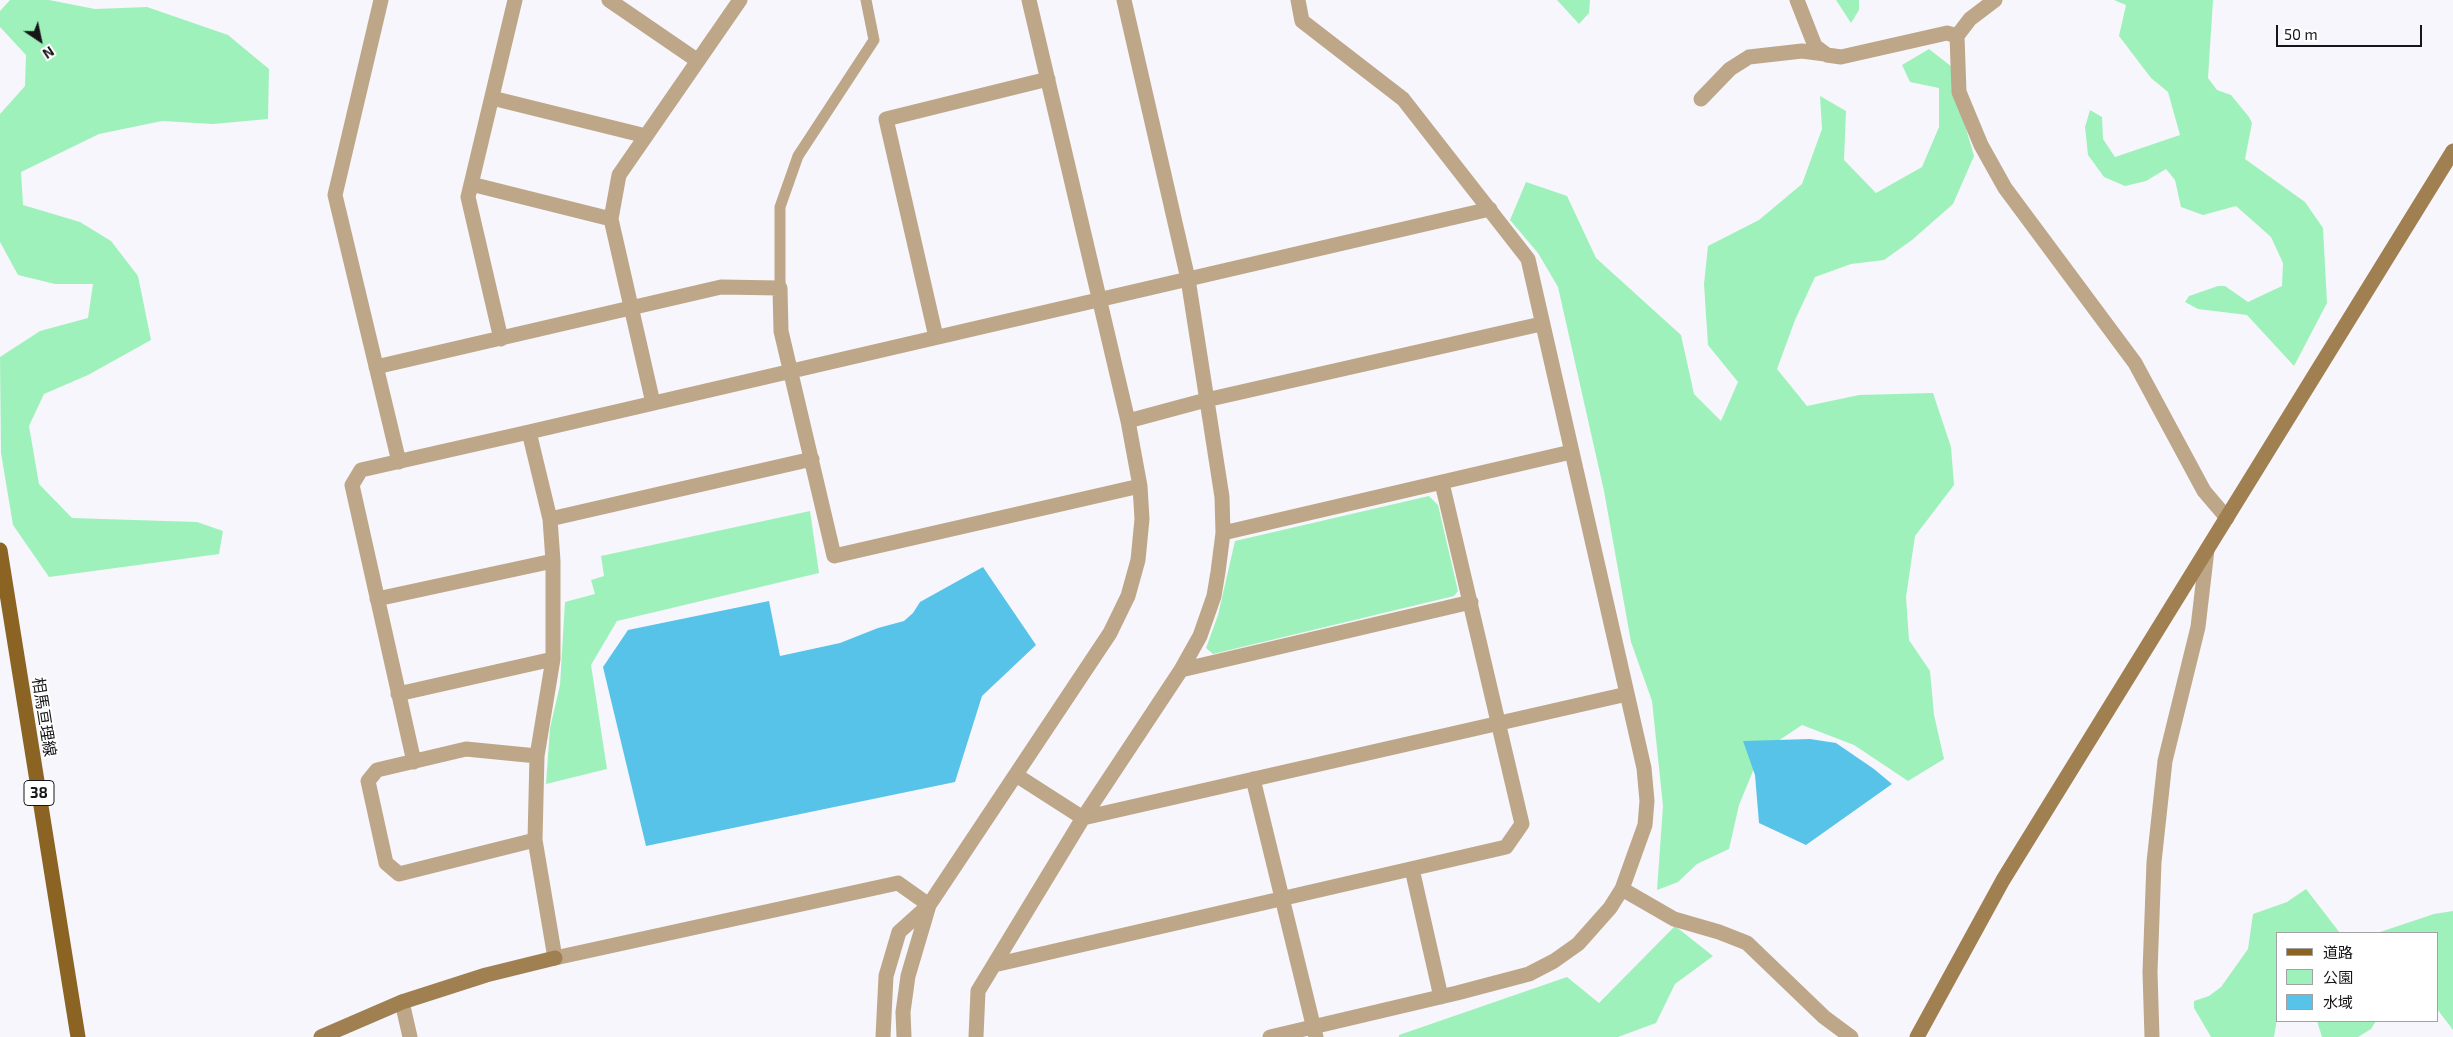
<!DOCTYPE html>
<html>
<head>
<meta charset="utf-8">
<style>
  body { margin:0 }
  #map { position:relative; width:2453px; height:1037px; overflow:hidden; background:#f7f6fc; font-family:"Exo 2","Noto Sans JP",sans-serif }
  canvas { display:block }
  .legend { position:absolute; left:2276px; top:932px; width:162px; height:90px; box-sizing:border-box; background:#fff; border:1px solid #a2a2a3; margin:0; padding:6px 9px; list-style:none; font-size:15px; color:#161618 }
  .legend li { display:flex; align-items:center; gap:10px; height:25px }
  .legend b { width:25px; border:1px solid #a2a2a3 }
  .north { position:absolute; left:15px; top:15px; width:50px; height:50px; -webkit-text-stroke:4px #fff; paint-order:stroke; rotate:146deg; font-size:14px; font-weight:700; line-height:20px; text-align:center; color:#161618 }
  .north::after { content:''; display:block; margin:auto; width:18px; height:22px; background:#161618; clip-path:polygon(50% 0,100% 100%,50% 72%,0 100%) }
  .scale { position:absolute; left:2276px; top:25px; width:146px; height:22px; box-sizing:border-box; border:2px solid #161618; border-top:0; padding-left:6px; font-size:15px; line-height:18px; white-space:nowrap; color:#161618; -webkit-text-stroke:4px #fff; paint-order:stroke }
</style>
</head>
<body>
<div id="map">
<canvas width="2453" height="1037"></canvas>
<ul class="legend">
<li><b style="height:6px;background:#8b6424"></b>道路</li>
<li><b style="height:14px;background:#9ff1bb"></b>公園</li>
<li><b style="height:14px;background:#58c3e8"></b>水域</li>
</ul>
<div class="north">N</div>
<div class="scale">50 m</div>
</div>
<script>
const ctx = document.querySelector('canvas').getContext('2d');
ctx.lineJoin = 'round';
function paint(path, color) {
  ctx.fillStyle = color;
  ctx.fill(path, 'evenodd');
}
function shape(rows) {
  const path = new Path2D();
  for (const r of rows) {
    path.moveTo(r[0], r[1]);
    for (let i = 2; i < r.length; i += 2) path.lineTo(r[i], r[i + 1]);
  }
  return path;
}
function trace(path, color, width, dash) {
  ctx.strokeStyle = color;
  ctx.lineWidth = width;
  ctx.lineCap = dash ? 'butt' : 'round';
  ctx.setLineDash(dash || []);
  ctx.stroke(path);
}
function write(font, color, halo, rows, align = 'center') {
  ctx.font = font + ' "Exo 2","Noto Sans JP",sans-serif';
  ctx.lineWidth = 4;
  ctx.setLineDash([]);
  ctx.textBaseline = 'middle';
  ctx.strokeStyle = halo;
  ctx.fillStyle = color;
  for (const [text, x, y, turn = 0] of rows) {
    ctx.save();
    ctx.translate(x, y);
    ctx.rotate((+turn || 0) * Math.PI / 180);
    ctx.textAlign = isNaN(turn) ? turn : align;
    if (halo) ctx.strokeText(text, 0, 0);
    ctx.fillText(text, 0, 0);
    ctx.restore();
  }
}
const green = shape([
  [10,0,49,0,95,9,147,7,228,35,269,69,268,119,213,124,162,121,99,134,21,172,23,205,80,222,111,241,138,276,151,340,88,375,44,394,29,426,39,484,72,518,197,522,223,531,219,554,49,577,13,525,1,453,0,357,40,331,88,318,93,284,55,284,18,275,0,242,0,114,25,86,26,55,0,27,0,11],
  [1557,0,1590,0,1589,13,1579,24],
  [1836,0,1859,0,1859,10,1851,23],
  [2114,0,2213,0,2208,78,2217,90,2231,95,2249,117,2252,123,2245,159,2305,202,2323,228,2327,303,2294,366,2247,315,2198,309,2185,302,2189,296,2218,286,2225,286,2248,302,2282,286,2283,263,2271,237,2236,206,2203,215,2181,207,2175,180,2166,169,2146,181,2125,186,2104,177,2088,155,2085,127,2090,110,2102,117,2103,139,2115,157,2180,135,2168,92,2151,78,2119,36,2126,5],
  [1929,49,1952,67,1960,108,1974,156,1953,204,1912,240,1884,260,1851,264,1815,277,1795,320,1777,369,1807,406,1859,395,1933,393,1951,447,1954,485,1915,536,1906,597,1909,640,1930,671,1934,715,1944,759,1908,781,1854,745,1802,725,1769,747,1753,771,1739,805,1729,849,1697,864,1678,882,1657,890,1663,806,1652,701,1631,642,1604,491,1558,287,1538,253,1510,220,1526,182,1567,196,1596,258,1681,335,1694,394,1721,421,1738,382,1708,345,1704,284,1708,246,1759,220,1802,184,1822,129,1820,96,1846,111,1844,160,1876,193,1922,167,1939,127,1939,88,1910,82,1902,65],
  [1429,496,1438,505,1458,591,1454,596,1213,654,1206,648,1218,615,1235,541],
  [810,511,819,573,617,621,591,665,607,769,546,784,550,728,560,685,565,602,595,594,591,580,604,576,601,556],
  [2306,889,2340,933,2277,933,2277,1019,2274,1037,2211,1037,2194,1008,2194,1001,2209,996,2221,987,2248,949,2253,914,2287,902],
  [2453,911,2453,1030,2437,1009,2437,933,2377,933,2434,914],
  [1675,926,1713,956,1675,984,1656,1023,1618,1037,1399,1037,1399,1035,1567,977,1599,1003],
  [2317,1021,2376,1021,2371,1029,2358,1037,2322,1037]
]);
const water = shape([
  [983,567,1036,645,982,696,955,782,646,846,603,667,628,630,769,601,780,656,840,643,878,628,904,621,913,613,920,602],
  [1810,739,1836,743,1874,769,1892,784,1806,845,1759,823,1755,775,1743,741]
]);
const lane = shape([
  [780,288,780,207,798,156,874,40,866,0]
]);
const street = shape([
  [381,0,335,195,399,462],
  [609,0,698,61],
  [1797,0,1815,46,1827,55,1841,57,1947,33,1957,36],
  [1995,0,1970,19,1957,36,1959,92,1981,145,2005,188,2135,363,2204,491,2227,518],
  [492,98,646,136],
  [1701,99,1730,69,1749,57,1802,51,1825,54],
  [471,184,611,219],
  [936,337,886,119,1048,79],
  [501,339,468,197,515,0],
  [376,367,721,287,780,288,781,331,834,556,1140,486],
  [653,403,611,219,619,175,740,0],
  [1128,421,1206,400,1541,324],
  [550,519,812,459],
  [1223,533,1571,452],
  [377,599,553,561],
  [1181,670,1471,602],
  [398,694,553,659],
  [414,762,352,485,361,470,529,432],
  [1016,775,1083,818,1627,694],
  [1253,779,1316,1037],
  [535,840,399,874,386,863,368,781,377,770,466,749,537,756],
  [1412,869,1441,997],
  [1622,889,1674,919,1719,932,1747,943,1824,1017,1851,1037],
  [929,905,898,883,555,958,535,840,537,756,553,659,553,561,550,519,529,432,1490,209],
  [994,965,1506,847,1522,824,1442,483],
  [402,1002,410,1037],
  [883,1037,886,976,899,932,929,905,1110,633,1128,596,1138,560,1142,519,1140,486,1128,421,1029,0],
  [904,1037,903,1012,908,976,929,905],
  [976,1037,978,991,1083,818,1181,670,1200,636,1214,596,1218,572,1223,533,1222,497,1188,279,1124,0],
  [1270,1037,1457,993,1529,974,1554,961,1578,944,1610,908,1622,889,1645,825,1647,801,1644,768,1528,259,1403,99,1302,21,1298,0],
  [2152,1037,2150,972,2154,862,2165,761,2198,627,2207,550]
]);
const secondary = shape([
  [321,1037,402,1002,486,975,555,958],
  [1917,1037,2003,880,2453,151]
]);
const primary = shape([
  [0,550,78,1037]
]);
const shields = [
  [39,793,30]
];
const shieldNames = [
  ["38",39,793]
];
const streetNames = [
  ["相馬亘理線",44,717,81]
];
paint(green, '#9ff1bb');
paint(water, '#58c3e8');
trace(lane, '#bda788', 11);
trace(street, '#bda788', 15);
trace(secondary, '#a08051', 15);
trace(primary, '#8b6424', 15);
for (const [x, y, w] of shields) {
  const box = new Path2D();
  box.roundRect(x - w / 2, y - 12.5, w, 25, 4);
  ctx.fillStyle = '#fff';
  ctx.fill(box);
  trace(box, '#161618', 1);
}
write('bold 15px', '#161618', null, shieldNames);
write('16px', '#161618', '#fff', streetNames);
</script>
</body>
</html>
